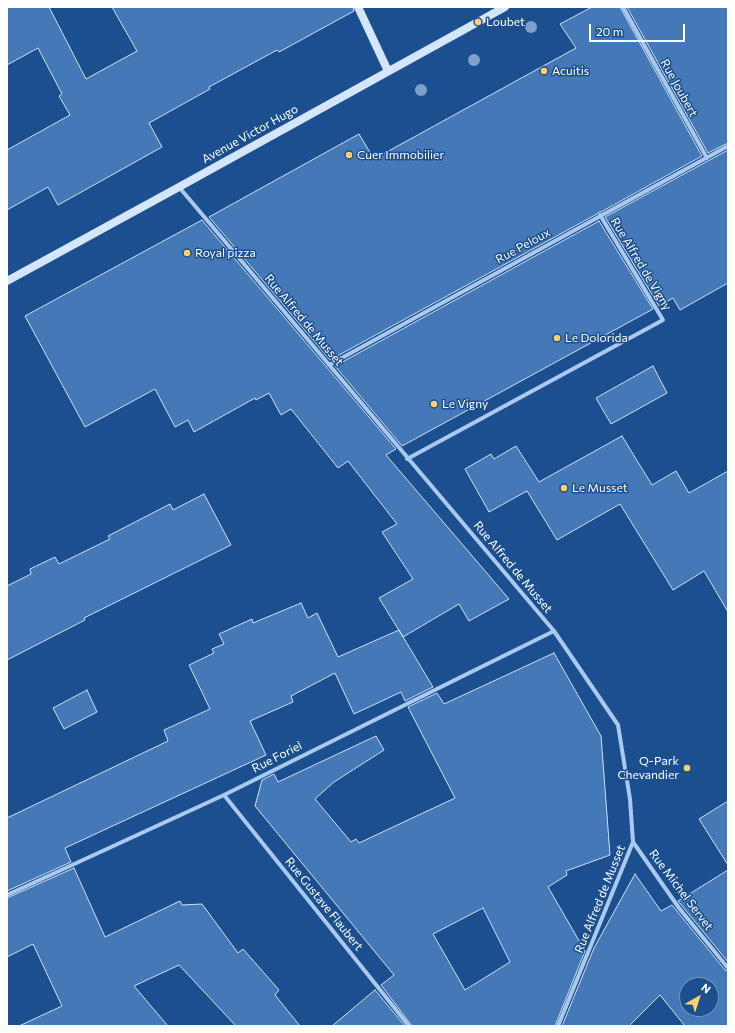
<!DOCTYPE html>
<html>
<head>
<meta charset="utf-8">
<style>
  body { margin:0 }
  #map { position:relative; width:735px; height:1033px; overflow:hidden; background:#1b4f8f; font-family:Commissioner,sans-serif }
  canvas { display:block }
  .frame { position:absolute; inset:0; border:8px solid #fff; pointer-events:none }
  .north { position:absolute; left:679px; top:977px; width:40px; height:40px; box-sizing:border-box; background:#1b4f8f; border:1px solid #7695bc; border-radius:50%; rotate:39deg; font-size:11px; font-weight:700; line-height:16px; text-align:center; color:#fff }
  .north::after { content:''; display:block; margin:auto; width:14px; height:18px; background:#ffd166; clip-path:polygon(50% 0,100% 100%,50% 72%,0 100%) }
  .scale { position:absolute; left:589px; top:24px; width:96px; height:18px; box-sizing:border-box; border:2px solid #fff; border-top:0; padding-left:5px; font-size:12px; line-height:14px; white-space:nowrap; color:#fff; -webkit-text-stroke:3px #1b4f8f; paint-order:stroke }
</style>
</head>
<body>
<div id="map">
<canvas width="735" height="1033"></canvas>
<div class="frame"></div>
<div class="north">N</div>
<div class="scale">20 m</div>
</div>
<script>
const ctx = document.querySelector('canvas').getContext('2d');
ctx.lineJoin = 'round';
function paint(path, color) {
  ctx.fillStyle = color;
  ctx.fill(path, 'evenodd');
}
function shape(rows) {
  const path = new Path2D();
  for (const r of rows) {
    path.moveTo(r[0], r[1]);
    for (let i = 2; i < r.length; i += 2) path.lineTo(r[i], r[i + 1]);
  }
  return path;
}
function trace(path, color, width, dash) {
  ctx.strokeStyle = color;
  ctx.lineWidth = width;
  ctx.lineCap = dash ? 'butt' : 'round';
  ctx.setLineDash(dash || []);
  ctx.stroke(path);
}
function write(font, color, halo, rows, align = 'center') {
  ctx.font = font + ' Commissioner,sans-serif';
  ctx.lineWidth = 3;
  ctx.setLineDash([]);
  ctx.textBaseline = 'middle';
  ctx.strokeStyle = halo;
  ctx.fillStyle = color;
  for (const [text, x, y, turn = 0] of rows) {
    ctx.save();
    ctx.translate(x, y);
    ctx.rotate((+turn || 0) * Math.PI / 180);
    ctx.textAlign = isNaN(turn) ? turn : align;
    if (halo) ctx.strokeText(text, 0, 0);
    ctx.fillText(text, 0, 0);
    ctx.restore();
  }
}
const building = shape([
  [7,7,49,7,86,79,137,51,112,7,353,7,354,11,279,52,277,50,209,87,210,89,149,123,162,147,58,205,48,187,7,210,7,150,70,115,59,96,62,94,38,48,7,65,7,7],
  [592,7,620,7,702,156,601,212,599,212,597,214,330,360,209,217,359,134,374,159,576,48,560,24,592,7],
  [627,7,728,7,728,143,708,153,627,7],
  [728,150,728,283,680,310,673,298,659,306,605,217,728,150],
  [202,220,396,449,386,455,509,599,469,621,459,604,403,637,379,598,413,579,382,532,397,524,348,461,338,468,291,409,281,415,269,393,256,400,255,398,194,432,188,420,175,427,155,389,85,427,25,316,202,220],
  [599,221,653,309,402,446,335,366,599,221],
  [653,366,667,393,611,424,596,398,653,366],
  [622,436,652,485,676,471,689,493,728,471,728,612,704,571,673,590,620,504,557,540,527,491,489,512,465,469,491,454,494,459,516,446,539,482,622,436],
  [204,494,231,545,84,618,85,620,7,660,7,586,31,574,30,569,55,557,59,564,110,539,108,536,170,504,173,510,204,494],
  [301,603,308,618,317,613,338,657,399,630,433,687,405,701,401,692,354,714,335,673,291,696,293,702,250,721,266,755,65,848,71,862,7,891,7,818,168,741,164,730,210,709,189,665,214,653,212,649,224,644,219,634,252,619,253,623,301,603],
  [554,653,601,736,610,855,566,871,567,875,548,887,585,951,555,1026,412,1026,381,985,394,975,255,806,262,780,274,774,278,782,376,736,384,750,334,782,315,799,351,842,356,839,359,843,455,798,408,707,437,693,444,704,554,653],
  [483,908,510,962,465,990,433,934,483,908],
  [87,690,97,712,64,729,53,708,87,690],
  [728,801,728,865,699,819,728,801],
  [74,868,105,937,180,901,182,905,202,904,238,953,243,949,279,990,275,995,300,1026,236,1026,179,965,134,986,168,1026,19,1026,62,1006,33,944,7,957,7,898,74,868],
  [728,870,728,962,678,901,728,870],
  [635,874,661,911,672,905,725,970,728,971,728,1026,685,1026,660,995,629,1026,562,1026,594,948,635,874],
  [687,985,711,985,711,1009,687,1009,687,985],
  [375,990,405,1026,332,1026,375,990]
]);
const street = shape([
  [623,7,707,158],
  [179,187,554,631,618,725,630,799,633,842,558,1026],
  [329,365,728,146],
  [407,459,663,320,600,215],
  [224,795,409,1026],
  [633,842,679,908,728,968],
  [7,895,224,795,465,675,554,631]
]);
const secondary = shape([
  [358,7,388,71],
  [7,281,179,187,505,7]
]);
const trees = [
  [531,27],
  [474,60],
  [421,90]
];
const markers = [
  [478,22,4,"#ffd166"],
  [544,71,4,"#ffd166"],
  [349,155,4,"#ffd166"],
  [187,253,4,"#ffd166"],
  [557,338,4,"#ffd166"],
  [434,404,4,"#ffd166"],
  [564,488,4,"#ffd166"],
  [687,768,4,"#ffd166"]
];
const poiNames = [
  ["Loubet",486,22],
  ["Acuitis",552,71],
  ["Cuer Immobilier",357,155],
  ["Royal pizza",195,253],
  ["Le Dolorida",565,338],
  ["Le Vigny",442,404],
  ["Le Musset",572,488],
  ["Q-Park",679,761,"right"],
  ["Chevandier",679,775,"right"]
];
const streetNames = [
  ["Rue Joubert",679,88,61],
  ["Avenue Victor Hugo",250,134,-29],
  ["Rue Peloux",523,246,-29],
  ["Rue Alfred de Vigny",641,264,59],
  ["Rue Alfred de Musset",304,320,50],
  ["Rue Alfred de Musset",513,567,50],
  ["Rue Foriel",277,757,-27],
  ["Rue Michel Servet",681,890,53],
  ["Rue Alfred de Musset",600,899,-68],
  ["Rue Gustave Flaubert",324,904,51]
];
paint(building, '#4478b7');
trace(building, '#cfe3fa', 1);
trace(street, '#a9c9ee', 4);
trace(secondary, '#d6e6fa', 8);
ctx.fillStyle = '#7ea0ca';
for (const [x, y] of trees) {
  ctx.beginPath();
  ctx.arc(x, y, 6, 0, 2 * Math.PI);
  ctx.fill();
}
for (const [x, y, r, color] of markers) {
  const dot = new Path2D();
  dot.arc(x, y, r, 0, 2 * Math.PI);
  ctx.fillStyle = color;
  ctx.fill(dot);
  trace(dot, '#1b4f8f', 1.5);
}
write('12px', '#fff', '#1b4f8f', poiNames, 'left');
write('12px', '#fff', '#1b4f8f', streetNames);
</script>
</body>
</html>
